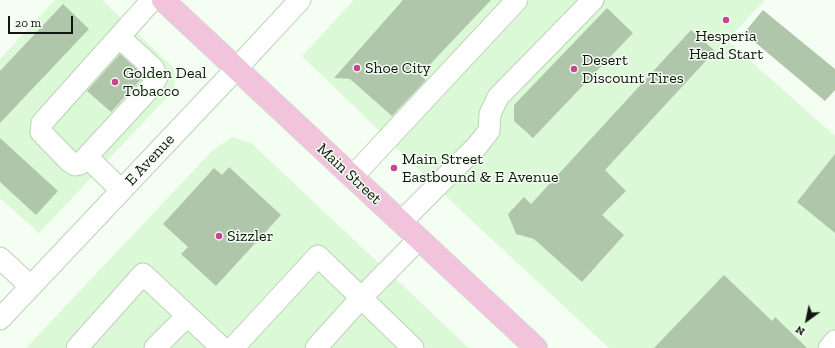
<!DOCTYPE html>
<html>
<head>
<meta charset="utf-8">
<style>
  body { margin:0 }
  #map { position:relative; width:835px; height:348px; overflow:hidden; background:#f4fef2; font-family:"Zilla Slab",serif }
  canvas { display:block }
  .north { position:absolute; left:787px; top:300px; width:40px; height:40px; -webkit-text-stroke:3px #f4fef2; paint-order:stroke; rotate:213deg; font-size:11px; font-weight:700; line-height:16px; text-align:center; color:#0f170e }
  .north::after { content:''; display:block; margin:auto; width:14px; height:18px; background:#0f170e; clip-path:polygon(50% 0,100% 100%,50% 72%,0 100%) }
  .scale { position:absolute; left:8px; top:16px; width:65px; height:18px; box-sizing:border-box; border:2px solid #0f170e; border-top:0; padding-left:5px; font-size:12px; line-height:14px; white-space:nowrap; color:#0f170e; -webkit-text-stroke:3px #f4fef2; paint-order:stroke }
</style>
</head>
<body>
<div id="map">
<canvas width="835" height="348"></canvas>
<div class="north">N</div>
<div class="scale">20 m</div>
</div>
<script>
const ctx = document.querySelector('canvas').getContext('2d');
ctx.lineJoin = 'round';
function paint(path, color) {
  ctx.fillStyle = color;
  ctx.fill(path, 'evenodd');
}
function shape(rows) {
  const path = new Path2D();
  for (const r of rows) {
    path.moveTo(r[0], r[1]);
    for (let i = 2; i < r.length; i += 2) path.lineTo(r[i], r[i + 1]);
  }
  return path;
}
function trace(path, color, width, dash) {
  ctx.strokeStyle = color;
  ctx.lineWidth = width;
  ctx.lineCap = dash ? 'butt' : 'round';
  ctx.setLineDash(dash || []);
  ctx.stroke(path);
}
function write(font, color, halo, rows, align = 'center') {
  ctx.font = font + ' "Zilla Slab",serif';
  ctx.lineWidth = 3;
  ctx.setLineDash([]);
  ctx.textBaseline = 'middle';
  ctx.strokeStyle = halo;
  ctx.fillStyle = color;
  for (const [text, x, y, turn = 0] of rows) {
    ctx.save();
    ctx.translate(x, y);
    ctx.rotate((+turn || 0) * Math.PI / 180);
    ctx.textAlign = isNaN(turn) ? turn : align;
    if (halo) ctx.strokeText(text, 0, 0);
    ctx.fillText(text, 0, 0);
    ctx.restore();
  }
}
const built = shape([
  [55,0,102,0,175,69,174,90,39,233,0,198,0,59],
  [354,0,765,0,727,40,835,136,835,348,609,348,469,218,302,56],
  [232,137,251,143,469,348,26,348,213,150]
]);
const building = shape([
  [403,0,491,0,420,75,426,80,392,116,350,79,334,78],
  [63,4,89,29,0,123,0,71],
  [607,8,633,33,533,138,514,121,514,105],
  [763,10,835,69,835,90,825,101,744,33],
  [691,30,715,51,605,170,626,191,602,215,624,235,582,282,534,239,516,234,508,214,524,197,531,204],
  [120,54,144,76,111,112,87,91],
  [0,138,58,191,36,215,0,182],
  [835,154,835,233,797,202],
  [229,167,281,215,216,286,181,254,188,247,163,224,214,168,222,175],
  [724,275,772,321,775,317,807,348,654,348]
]);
const minor = shape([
  [119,37,153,68,157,77,152,86,80,164,75,165,69,161,41,132,42,123,152,0],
  [87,157,121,190],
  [352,177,517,0],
  [401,222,477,146,489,131,490,114,498,97,593,0],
  [0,258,30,286],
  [0,319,236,69,300,0],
  [77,348,143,274,222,348],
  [155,348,187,316],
  [233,348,318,256,413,348],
  [316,348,361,298,419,239],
  [829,348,835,341]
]);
const major = shape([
  [163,0,536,348]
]);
const markers = [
  [726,20,4,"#c64692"],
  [357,68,4,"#c64692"],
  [574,69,4,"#c64692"],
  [115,82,4,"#c64692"],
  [394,168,4,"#c64692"],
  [219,236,4,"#c64692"]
];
const poiNames = [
  ["Hesperia",726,36,"center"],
  ["Head Start",726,54,"center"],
  ["Desert",582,60],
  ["Discount Tires",582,78],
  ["Shoe City",365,68],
  ["Golden Deal",123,73],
  ["Tobacco",123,91],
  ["Main Street",402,159],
  ["Eastbound & E Avenue",402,177],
  ["Sizzler",227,236]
];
const streetNames = [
  ["E Avenue",150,160,-47],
  ["Main Street",349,174,43]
];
paint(built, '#dcf9d7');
paint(building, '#afc6ab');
trace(minor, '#bbd3b7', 23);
trace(major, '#d9dad8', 24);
trace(minor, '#fff', 21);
trace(major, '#f1c4dc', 22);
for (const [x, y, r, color] of markers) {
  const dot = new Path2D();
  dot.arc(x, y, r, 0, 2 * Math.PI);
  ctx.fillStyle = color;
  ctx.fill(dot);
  trace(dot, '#f4fef2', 1.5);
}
write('16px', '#0f170e', '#f4fef2', poiNames, 'left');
write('16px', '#0f170e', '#f4fef2', streetNames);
</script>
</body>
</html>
